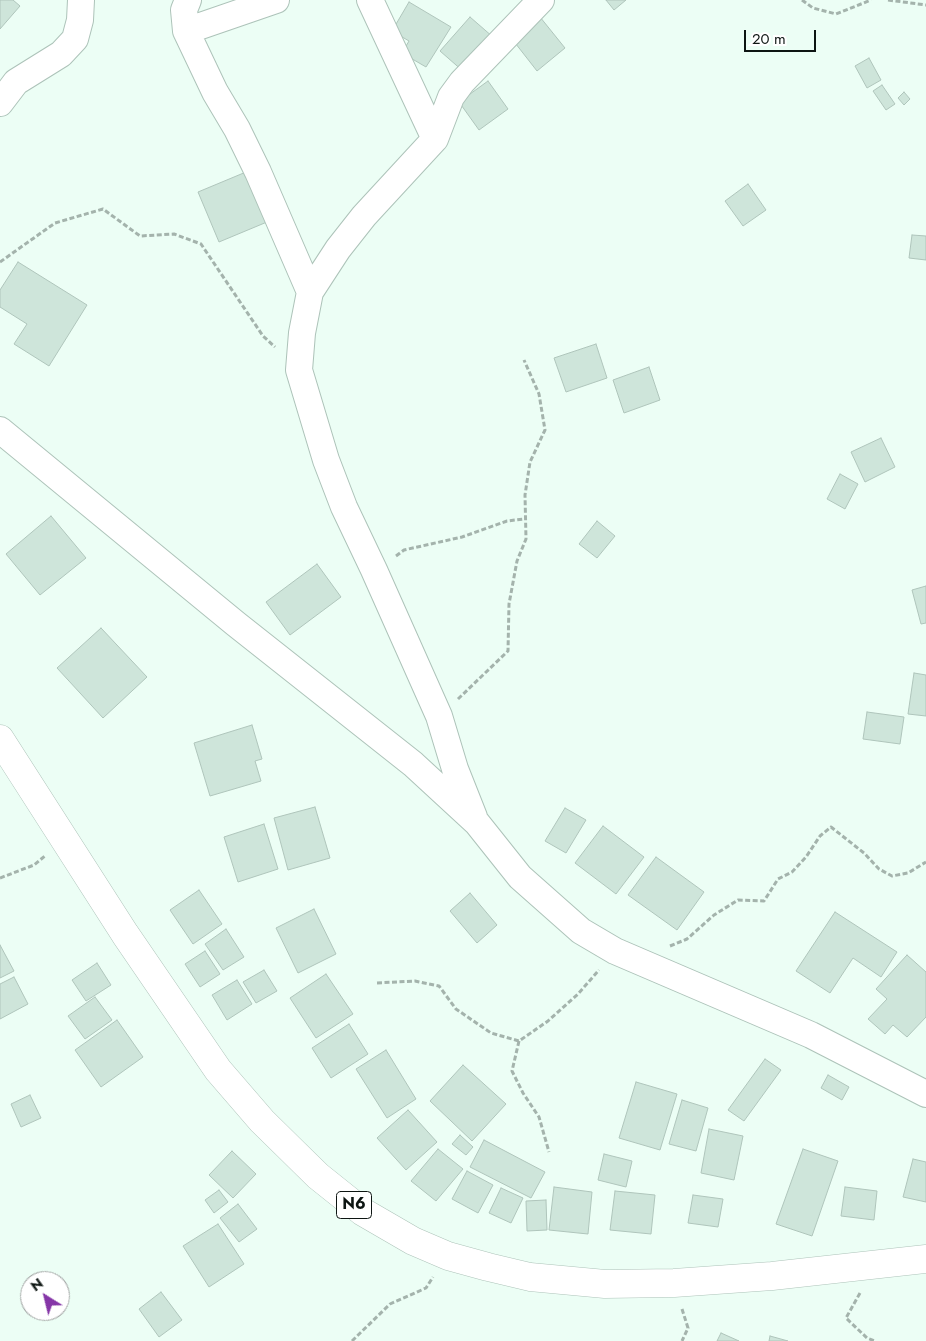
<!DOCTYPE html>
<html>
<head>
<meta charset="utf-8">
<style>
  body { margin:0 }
  #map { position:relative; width:926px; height:1341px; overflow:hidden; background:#ecfef5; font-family:Jost,sans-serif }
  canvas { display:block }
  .north { position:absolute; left:20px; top:1271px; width:50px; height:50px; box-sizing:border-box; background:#fff; border:1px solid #9ea1a0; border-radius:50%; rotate:324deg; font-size:14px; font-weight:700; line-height:20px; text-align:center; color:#0d1512 }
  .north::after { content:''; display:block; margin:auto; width:18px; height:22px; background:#8536a7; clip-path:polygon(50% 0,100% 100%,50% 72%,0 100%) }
  .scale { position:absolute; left:744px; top:30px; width:72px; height:22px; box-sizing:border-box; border:2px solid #0d1512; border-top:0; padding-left:6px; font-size:15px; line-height:18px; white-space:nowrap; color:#0d1512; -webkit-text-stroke:4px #fff; paint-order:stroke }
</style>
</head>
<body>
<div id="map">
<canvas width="926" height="1341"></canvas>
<div class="north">N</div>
<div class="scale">20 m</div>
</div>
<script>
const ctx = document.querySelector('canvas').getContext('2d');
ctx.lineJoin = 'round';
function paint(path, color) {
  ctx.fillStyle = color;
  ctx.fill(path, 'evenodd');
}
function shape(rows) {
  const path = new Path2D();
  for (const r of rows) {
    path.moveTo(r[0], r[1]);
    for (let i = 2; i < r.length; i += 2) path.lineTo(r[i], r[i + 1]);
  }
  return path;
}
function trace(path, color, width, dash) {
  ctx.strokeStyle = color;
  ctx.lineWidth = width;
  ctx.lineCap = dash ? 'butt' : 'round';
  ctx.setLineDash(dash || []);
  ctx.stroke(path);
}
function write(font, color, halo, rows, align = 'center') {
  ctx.font = font + ' Jost,sans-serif';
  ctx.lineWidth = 4.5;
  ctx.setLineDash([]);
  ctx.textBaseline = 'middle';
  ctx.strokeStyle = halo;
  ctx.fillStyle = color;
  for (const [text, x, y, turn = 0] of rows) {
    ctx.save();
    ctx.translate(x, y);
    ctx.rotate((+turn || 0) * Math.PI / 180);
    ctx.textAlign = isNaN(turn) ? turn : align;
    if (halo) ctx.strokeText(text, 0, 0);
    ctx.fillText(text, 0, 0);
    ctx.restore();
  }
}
const building = shape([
  [0,0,13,0,20,6,0,29,0,0],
  [606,0,626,0,614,10,606,0],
  [409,2,451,27,426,67,402,53,409,41,392,31,409,2],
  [470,17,493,37,464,72,440,51,470,17],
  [540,17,565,48,537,71,512,39,540,17],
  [869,58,881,80,867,88,855,66,869,58],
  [488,81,508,109,479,130,459,102,488,81],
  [882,85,895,104,886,110,873,91,882,85],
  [904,92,910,99,904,105,898,98,904,92],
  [246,172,267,222,219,242,198,192,246,172],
  [748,184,766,210,743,226,725,201,748,184],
  [912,235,926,236,926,260,909,258,912,235],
  [18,262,87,305,49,366,14,344,27,324,0,307,0,290,18,262],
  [596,344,607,378,566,392,554,358,596,344],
  [649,367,660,400,624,413,613,380,649,367],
  [881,438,895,467,865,482,851,452,881,438],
  [840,474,858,484,845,509,827,499,840,474],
  [51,516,86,558,40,595,6,554,51,516],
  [597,521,615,536,597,558,579,544,597,521],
  [317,564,341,597,290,635,266,602,317,564],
  [926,586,926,623,921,624,912,590,926,586],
  [101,628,147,677,103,718,57,668,101,628],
  [914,673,926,675,926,716,908,714,914,673],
  [867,712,904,717,900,744,863,739,867,712],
  [252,725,262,759,255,761,261,781,210,796,194,743,252,725],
  [315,807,330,858,288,870,274,818,315,807],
  [565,808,586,820,566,853,545,841,565,808],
  [264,824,278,869,238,882,224,837,264,824],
  [603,826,644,857,616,894,575,863,603,826],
  [656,857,704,892,677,930,628,895,656,857],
  [199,890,222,924,193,944,170,910,199,890],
  [470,893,497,925,477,943,450,911,470,893],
  [314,909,336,954,298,973,276,928,314,909],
  [835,912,897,952,881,977,853,958,830,993,796,971,835,912],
  [226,929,244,957,223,970,205,944,226,929],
  [0,945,14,971,0,978,0,945],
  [205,951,220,974,200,987,185,964,205,951],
  [907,955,926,972,926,1017,907,1037,893,1025,885,1034,868,1019,887,999,876,989,907,955],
  [97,963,111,985,86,1001,72,980,97,963],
  [264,970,277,991,256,1003,243,982,264,970],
  [326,974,353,1014,316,1038,290,998,326,974],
  [14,977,28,1004,0,1019,0,984,14,977],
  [237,980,252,1004,227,1020,212,995,237,980],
  [95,997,112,1020,85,1039,68,1016,95,997],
  [117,1020,143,1057,101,1087,75,1050,117,1020],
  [349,1024,368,1054,331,1078,312,1048,349,1024],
  [386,1050,416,1099,387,1118,356,1069,386,1050],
  [765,1059,781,1070,744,1121,728,1110,765,1059],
  [463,1065,506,1104,472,1141,430,1101,463,1065],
  [828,1075,849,1087,842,1100,821,1088,828,1075],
  [636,1082,677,1094,660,1150,619,1138,636,1082],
  [30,1095,41,1118,21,1127,11,1104,30,1095],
  [682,1100,708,1108,696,1151,669,1144,682,1100],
  [408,1110,437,1142,406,1170,377,1138,408,1110],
  [709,1129,743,1136,734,1180,701,1173,709,1129],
  [460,1135,473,1147,466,1155,452,1144,460,1135],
  [484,1140,545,1172,531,1198,470,1167,484,1140],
  [438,1149,463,1169,436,1201,411,1181,438,1149],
  [803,1149,838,1161,812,1236,776,1224,803,1149],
  [232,1151,256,1174,233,1198,209,1175,232,1151],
  [604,1154,632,1161,626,1187,598,1180,604,1154],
  [913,1159,926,1162,926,1202,903,1197,913,1159],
  [467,1171,493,1185,478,1213,452,1199,467,1171],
  [554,1187,592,1192,588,1234,549,1230,554,1187],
  [845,1187,877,1191,874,1220,841,1216,845,1187],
  [501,1188,523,1198,511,1223,489,1213,501,1188],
  [219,1190,228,1202,214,1213,205,1200,219,1190],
  [615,1191,655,1195,651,1234,610,1230,615,1191],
  [693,1195,723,1199,718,1227,688,1223,693,1195],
  [546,1200,547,1230,527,1231,526,1201,546,1200],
  [238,1204,257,1229,239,1242,220,1218,238,1204],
  [218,1224,244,1264,209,1287,183,1246,218,1224],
  [161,1292,182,1320,159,1337,139,1309,161,1292],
  [721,1333,739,1341,717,1341,721,1333],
  [770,1336,788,1341,769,1341,770,1336]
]);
const path = shape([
  [802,0,813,8,836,14,871,0],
  [888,0,926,5],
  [0,262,55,223,103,209,140,236,174,234,201,244,263,336,275,347],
  [396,556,404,550,462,537,507,521,524,519],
  [458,699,508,651,509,604,517,561,526,539,525,495,530,462,545,430,539,394,524,360],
  [0,878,34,865,46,855],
  [670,946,687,939,714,915,738,900,764,901,778,879,792,872,806,857,820,836,831,827,864,853,879,869,892,876,908,873,926,862],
  [377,983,415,981,439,986,456,1009,491,1033,519,1041,548,1021,578,994,599,970],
  [519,1041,512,1071,523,1093,539,1117,549,1152],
  [860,1293,846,1318,867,1338,875,1341],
  [682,1309,688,1328,682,1341],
  [352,1341,390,1304,426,1288,433,1277]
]);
const street = shape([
  [188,0,184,10,186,31,215,92,237,129,258,172,310,292],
  [370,0,435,139],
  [186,31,276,0],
  [0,103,16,82,61,54,75,39,80,20,81,0],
  [0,430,236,624,413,764,477,823,520,877,581,931,615,951,811,1035,926,1094],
  [474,817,455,769,439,716,374,570,344,507,326,460,299,370,302,333,310,292,338,249,364,216,435,139,451,97,462,82,541,0]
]);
const highway = shape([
  [0,739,125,934,218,1070,262,1121,318,1176,363,1212,413,1241,448,1256,488,1267,530,1277,605,1284,674,1283,772,1276,926,1259]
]);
const shields = [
  [354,1205,35]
];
const shieldNames = [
  ["N6",354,1205]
];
paint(building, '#cee5da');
trace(building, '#afc5bb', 1);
trace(street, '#adc3b9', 28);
trace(highway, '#adc3b9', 29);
trace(path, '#a4b3ac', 3, [5, 2.5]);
trace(street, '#fff', 26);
trace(highway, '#fff', 28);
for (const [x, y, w] of shields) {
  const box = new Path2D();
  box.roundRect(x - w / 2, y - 13.5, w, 27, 4);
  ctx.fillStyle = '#fff';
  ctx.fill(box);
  trace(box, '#0d1512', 1);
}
write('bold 16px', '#0d1512', null, shieldNames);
</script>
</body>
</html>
